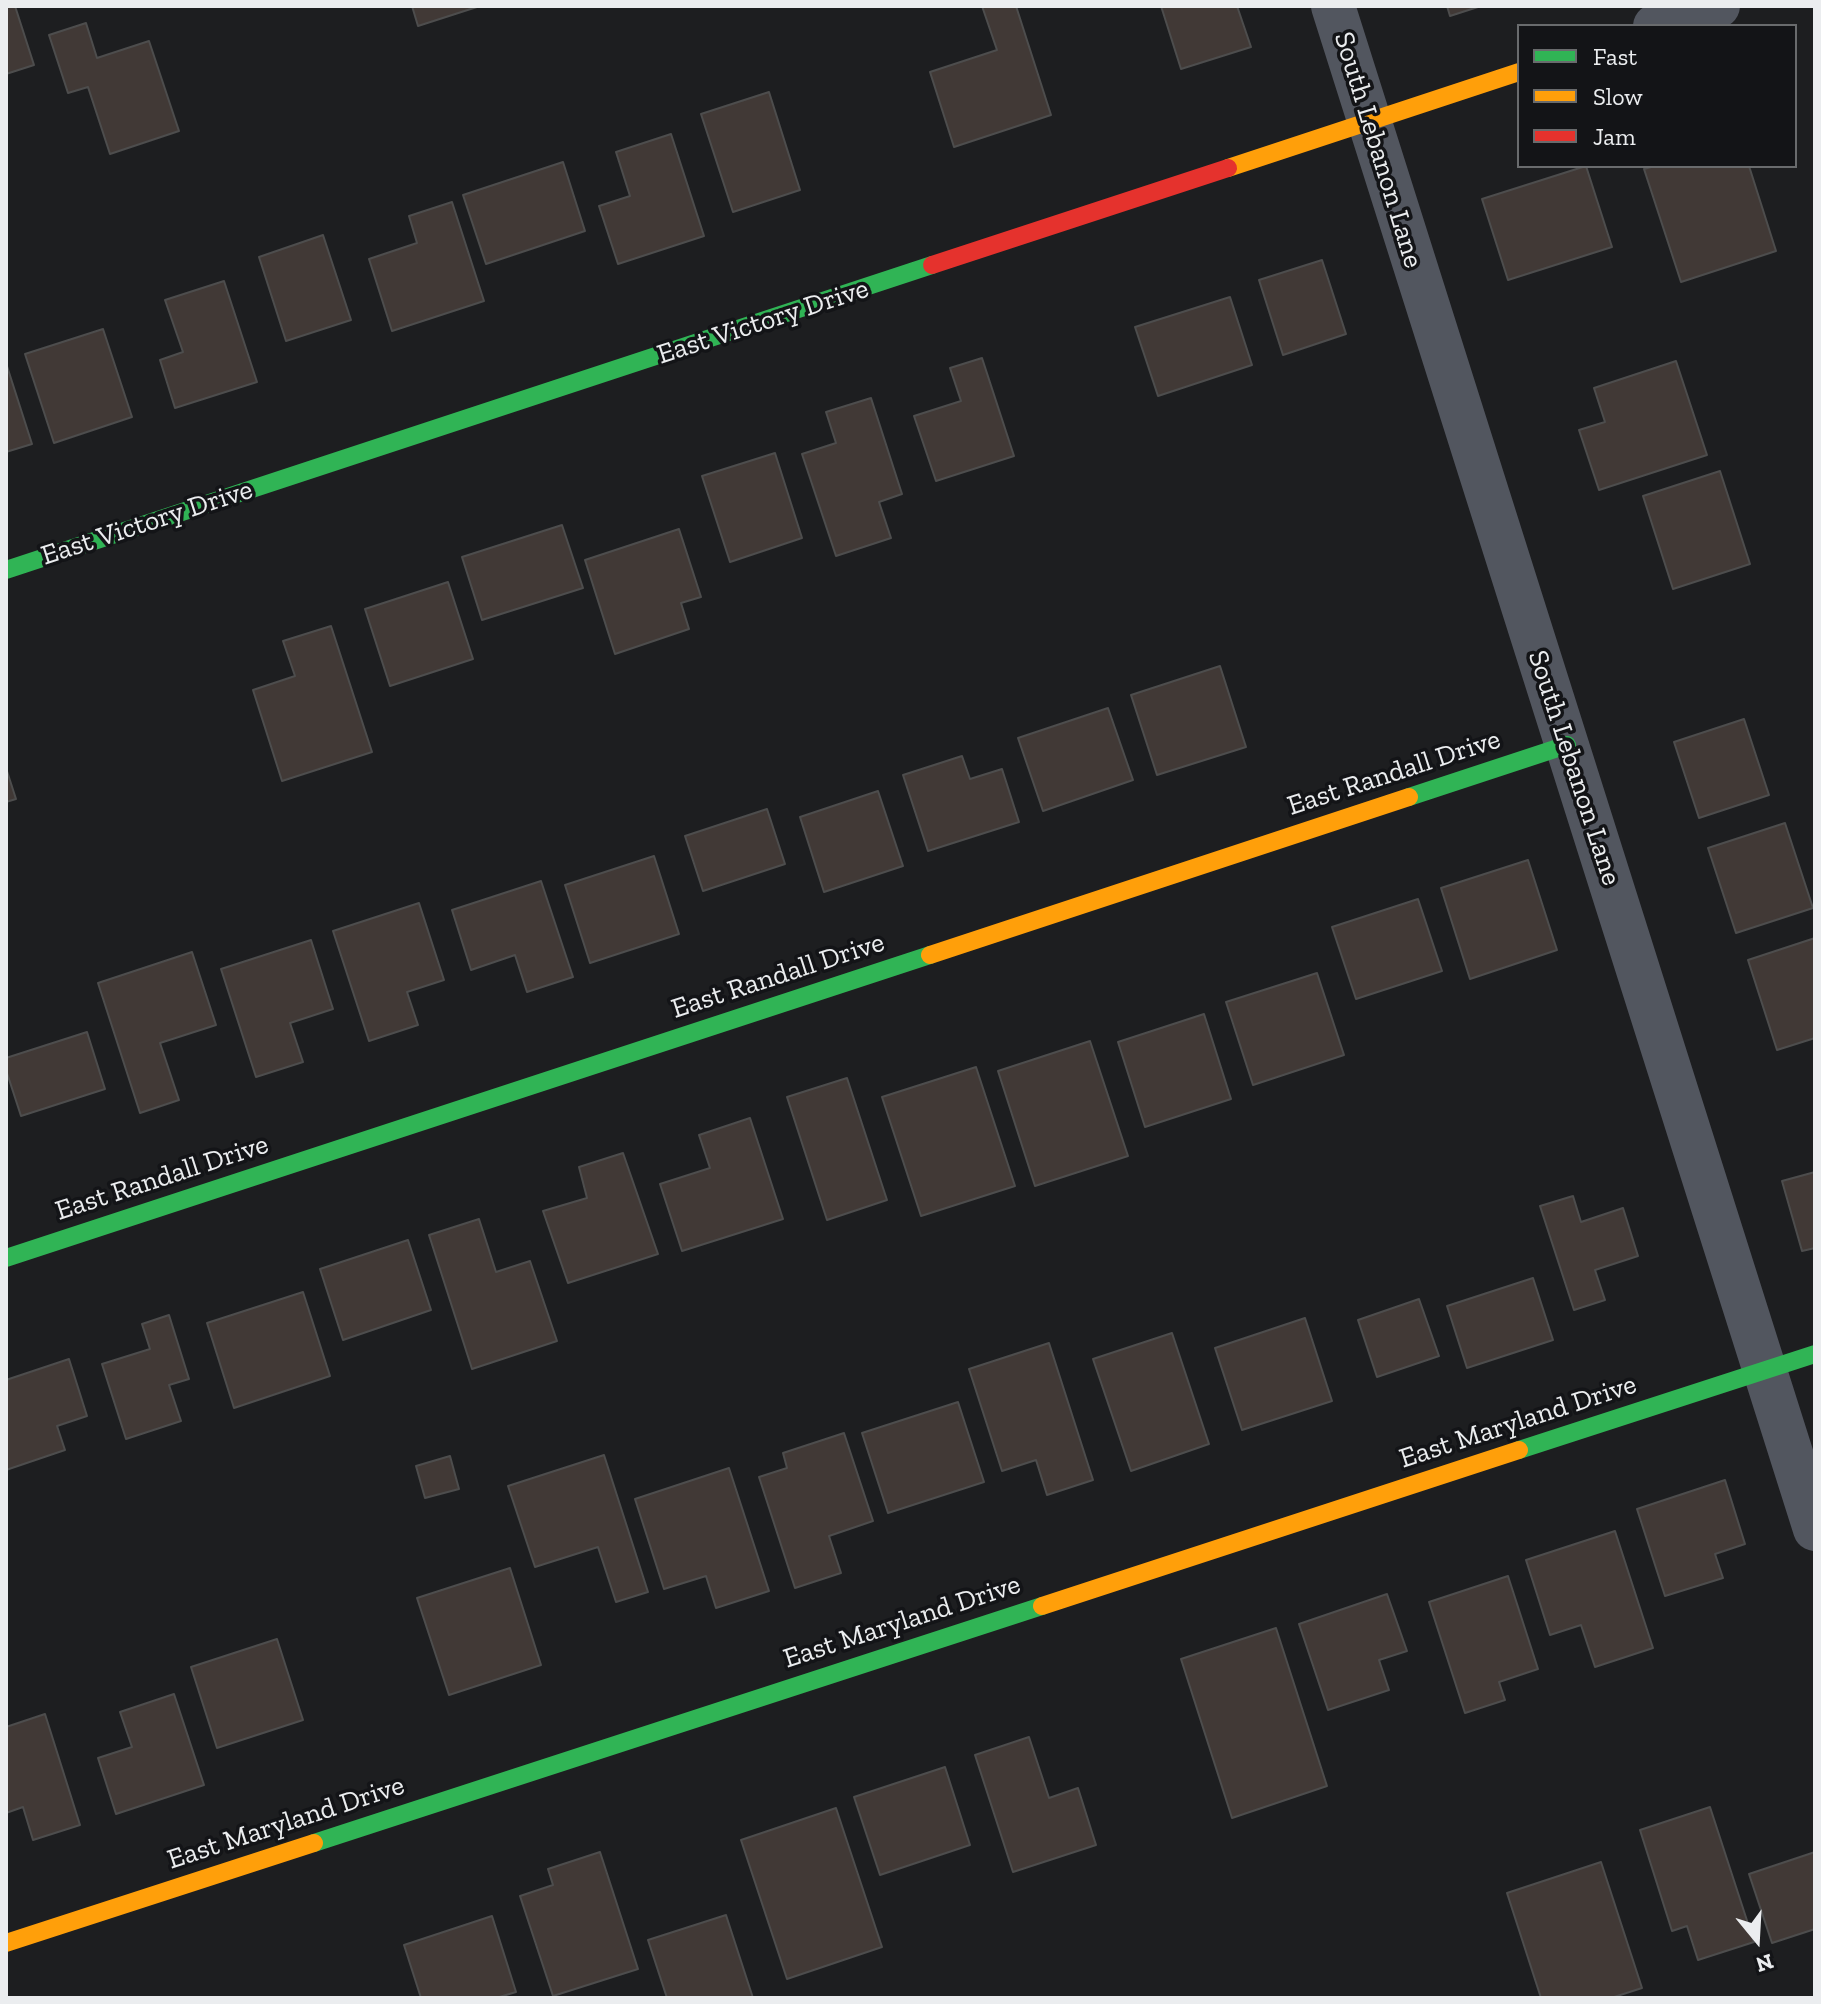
<!DOCTYPE html>
<html>
<head>
<meta charset="utf-8">
<style>
  body { margin:0 }
  #map { position:relative; width:1821px; height:2004px; overflow:hidden; background:#1d1e20; font-family:"Zilla Slab",serif }
  canvas { display:block }
  .frame { position:absolute; inset:0; border:8px solid #ebedef; pointer-events:none }
  .legend { position:absolute; left:1517px; top:24px; width:280px; height:144px; box-sizing:border-box; background:#131417; border:2px solid #696b6d; margin:0; padding:10px 14px; list-style:none; font-size:24px; color:#ebedef }
  .legend li { display:flex; align-items:center; gap:16px; height:40px }
  .legend b { width:40px; border:2px solid #696b6d }
  .north { position:absolute; left:1717px; top:1900px; width:80px; height:80px; -webkit-text-stroke:6px #131417; paint-order:stroke; rotate:162deg; font-size:22px; font-weight:700; line-height:32px; text-align:center; color:#ebedef }
  .north::after { content:''; display:block; margin:auto; width:28px; height:36px; background:#ebedef; clip-path:polygon(50% 0,100% 100%,50% 72%,0 100%) }
</style>
</head>
<body>
<div id="map">
<canvas width="1821" height="2004"></canvas>
<div class="frame"></div>
<ul class="legend">
<li><b style="height:10px;background:#30b455"></b>Fast</li>
<li><b style="height:10px;background:#ff9f0a"></b>Slow</li>
<li><b style="height:10px;background:#e5322d"></b>Jam</li>
</ul>
<div class="north">N</div>
</div>
<script>
const ctx = document.querySelector('canvas').getContext('2d');
ctx.lineJoin = 'round';
function paint(path, color) {
  ctx.fillStyle = color;
  ctx.fill(path, 'evenodd');
}
function shape(rows) {
  const path = new Path2D();
  for (const r of rows) {
    path.moveTo(r[0], r[1]);
    for (let i = 2; i < r.length; i += 2) path.lineTo(r[i], r[i + 1]);
  }
  return path;
}
function trace(path, color, width, dash) {
  ctx.strokeStyle = color;
  ctx.lineWidth = width;
  ctx.lineCap = dash ? 'butt' : 'round';
  ctx.setLineDash(dash || []);
  ctx.stroke(path);
}
function write(font, color, halo, rows, align = 'center') {
  ctx.font = font + ' "Zilla Slab",serif';
  ctx.lineWidth = 7;
  ctx.setLineDash([]);
  ctx.textBaseline = 'middle';
  ctx.strokeStyle = halo;
  ctx.fillStyle = color;
  for (const [text, x, y, turn = 0] of rows) {
    ctx.save();
    ctx.translate(x, y);
    ctx.rotate((+turn || 0) * Math.PI / 180);
    ctx.textAlign = isNaN(turn) ? turn : align;
    if (halo) ctx.strokeText(text, 0, 0);
    ctx.fillText(text, 0, 0);
    ctx.restore();
  }
}
const building = shape([
  [6,6,15,6,34,65,6,74,6,6],
  [412,6,480,6,418,26,412,6],
  [982,6,1016,6,1051,115,954,147,930,72,997,50,982,6],
  [1161,6,1237,6,1251,47,1181,69,1161,6],
  [1447,6,1481,6,1450,16,1447,6],
  [86,23,97,58,149,41,179,131,110,154,88,87,68,93,49,35,86,23],
  [769,92,800,190,733,212,701,114,769,92],
  [671,134,704,236,618,264,599,206,630,196,616,152,671,134],
  [563,162,585,231,486,264,463,195,563,162],
  [1586,166,1612,247,1508,280,1482,199,1586,166],
  [1655,166,1749,166,1776,251,1681,282,1644,169,1655,166],
  [452,202,484,301,392,331,369,259,417,243,409,216,452,202],
  [323,235,351,320,286,341,259,257,323,235],
  [1322,260,1346,334,1283,355,1259,280,1322,260],
  [224,281,257,382,175,408,160,360,183,352,165,300,224,281],
  [1230,297,1252,365,1158,396,1135,327,1230,297],
  [103,329,132,417,54,443,25,354,103,329],
  [982,358,1014,456,936,481,914,416,961,401,950,368,982,358],
  [1676,361,1707,455,1599,490,1579,430,1605,422,1594,388,1676,361],
  [6,363,32,444,6,452,6,363],
  [871,398,902,494,879,502,891,538,836,556,802,454,836,443,826,412,871,398],
  [775,453,802,538,730,562,702,476,775,453],
  [1720,471,1750,564,1673,589,1643,496,1720,471],
  [562,525,583,588,482,620,462,557,562,525],
  [679,529,701,597,681,603,689,629,615,654,585,560,679,529],
  [448,582,473,659,390,686,365,609,448,582],
  [331,626,372,752,282,781,253,690,295,676,283,641,331,626],
  [1220,666,1246,747,1157,775,1131,695,1220,666],
  [1108,708,1133,780,1043,811,1018,738,1108,708],
  [1744,719,1769,795,1699,818,1674,742,1744,719],
  [962,756,970,779,1002,769,1019,822,928,851,903,775,962,756],
  [6,768,16,799,6,802,6,768],
  [878,791,903,866,824,892,800,817,878,791],
  [767,809,785,864,703,891,685,836,767,809],
  [1785,823,1813,908,1736,933,1708,848,1785,823],
  [654,856,679,934,590,963,565,885,654,856],
  [1528,860,1557,950,1470,979,1441,888,1528,860],
  [541,881,573,977,527,992,515,955,471,970,452,910,541,881],
  [1418,899,1442,971,1356,999,1332,927,1418,899],
  [419,903,444,980,407,992,418,1025,369,1041,333,931,419,903],
  [1815,938,1815,1038,1777,1050,1748,960,1815,938],
  [311,940,333,1009,290,1023,303,1062,256,1077,221,969,311,940],
  [192,952,216,1025,160,1043,179,1100,140,1113,98,983,192,952],
  [1317,973,1344,1055,1253,1085,1226,1002,1317,973],
  [1204,1014,1231,1099,1145,1127,1118,1042,1204,1014],
  [87,1032,105,1089,21,1116,6,1070,6,1058,87,1032],
  [1090,1041,1128,1156,1035,1186,998,1071,1090,1041],
  [976,1067,1015,1186,921,1216,882,1097,976,1067],
  [847,1078,887,1200,827,1220,787,1097,847,1078],
  [750,1118,783,1219,682,1251,660,1184,710,1168,699,1135,750,1118],
  [623,1153,658,1254,568,1283,543,1211,587,1198,579,1167,623,1153],
  [1815,1172,1815,1248,1802,1251,1782,1181,1815,1172],
  [1573,1196,1581,1222,1623,1208,1638,1256,1595,1270,1605,1300,1574,1310,1540,1206,1573,1196],
  [479,1219,496,1272,530,1261,557,1341,472,1369,429,1235,479,1219],
  [408,1240,431,1310,343,1340,320,1269,408,1240],
  [1533,1278,1553,1340,1467,1368,1447,1306,1533,1278],
  [303,1292,330,1376,234,1408,207,1323,303,1292],
  [1419,1299,1439,1356,1377,1377,1358,1320,1419,1299],
  [169,1315,189,1379,169,1385,181,1421,126,1439,102,1364,150,1349,142,1324,169,1315],
  [1305,1318,1332,1401,1242,1430,1215,1348,1305,1318],
  [1172,1333,1209,1444,1131,1471,1093,1359,1172,1333],
  [1049,1343,1093,1480,1047,1495,1036,1460,1002,1471,969,1369,1049,1343],
  [69,1359,87,1416,57,1426,65,1450,6,1470,6,1380,69,1359],
  [958,1402,984,1482,888,1513,862,1433,958,1402],
  [844,1433,873,1521,829,1536,841,1573,795,1588,759,1477,787,1468,783,1453,844,1433],
  [604,1455,648,1592,616,1602,598,1547,535,1567,508,1486,604,1455],
  [450,1456,459,1489,425,1498,416,1466,450,1456],
  [729,1468,769,1591,716,1608,706,1576,664,1589,635,1499,729,1468],
  [1725,1480,1745,1544,1715,1554,1723,1578,1665,1596,1637,1509,1725,1480],
  [1615,1531,1653,1648,1595,1667,1581,1625,1550,1635,1526,1560,1615,1531],
  [510,1568,541,1665,449,1695,417,1598,510,1568],
  [1508,1576,1538,1669,1499,1682,1505,1700,1465,1713,1429,1602,1508,1576],
  [1387,1594,1407,1651,1379,1660,1389,1690,1328,1710,1299,1624,1387,1594],
  [1276,1628,1327,1786,1232,1818,1181,1659,1276,1628],
  [277,1639,303,1720,217,1748,191,1667,277,1639],
  [174,1694,204,1785,116,1814,98,1758,132,1747,120,1712,174,1694],
  [45,1714,80,1825,33,1840,23,1807,6,1813,6,1727,45,1714],
  [1029,1737,1049,1798,1078,1788,1096,1845,1013,1872,975,1755,1029,1737],
  [945,1767,970,1845,880,1875,854,1797,945,1767],
  [1710,1807,1754,1942,1698,1960,1687,1926,1672,1931,1640,1830,1710,1807],
  [836,1808,882,1947,787,1979,741,1840,836,1808],
  [600,1852,638,1969,553,1996,520,1896,553,1885,548,1869,600,1852],
  [1815,1852,1815,1929,1772,1943,1749,1874,1815,1852],
  [1601,1862,1642,1988,1611,1998,1541,1998,1507,1893,1601,1862],
  [726,1915,753,1998,667,1998,648,1940,726,1915],
  [492,1916,516,1992,496,1998,421,1998,404,1945,492,1916]
]);
const street = shape([
  [1333,6,1815,1529],
  [1655,26,1718,6]
]);
const fast = shape([
  [6,570,932,265],
  [1409,797,1567,745],
  [6,1258,930,955],
  [1519,1450,1815,1354],
  [314,1843,1042,1606]
]);
const slow = shape([
  [1228,168,1519,72],
  [930,955,1409,797],
  [1042,1606,1519,1450],
  [6,1943,314,1843]
]);
const jam = shape([
  [932,265,1228,168]
]);
const streetNames = [
  ["South Lebanon Lane",1378,150,73],
  ["East Victory Drive",763,322,-18],
  ["East Victory Drive",147,523,-18],
  ["South Lebanon Lane",1574,768,72],
  ["East Randall Drive",1394,773,-18],
  ["East Randall Drive",778,976,-18],
  ["East Randall Drive",162,1178,-18],
  ["East Maryland Drive",1518,1422,-18],
  ["East Maryland Drive",902,1622,-18],
  ["East Maryland Drive",286,1823,-18]
];
paint(building, '#413936');
trace(building, '#4d4d4d', 2);
trace(street, '#52565f', 44);
trace(fast, '#30b455', 18);
trace(slow, '#ff9f0a', 18);
trace(jam, '#e5322d', 18);
write('28px', '#ebedef', '#131417', streetNames);
</script>
</body>
</html>
